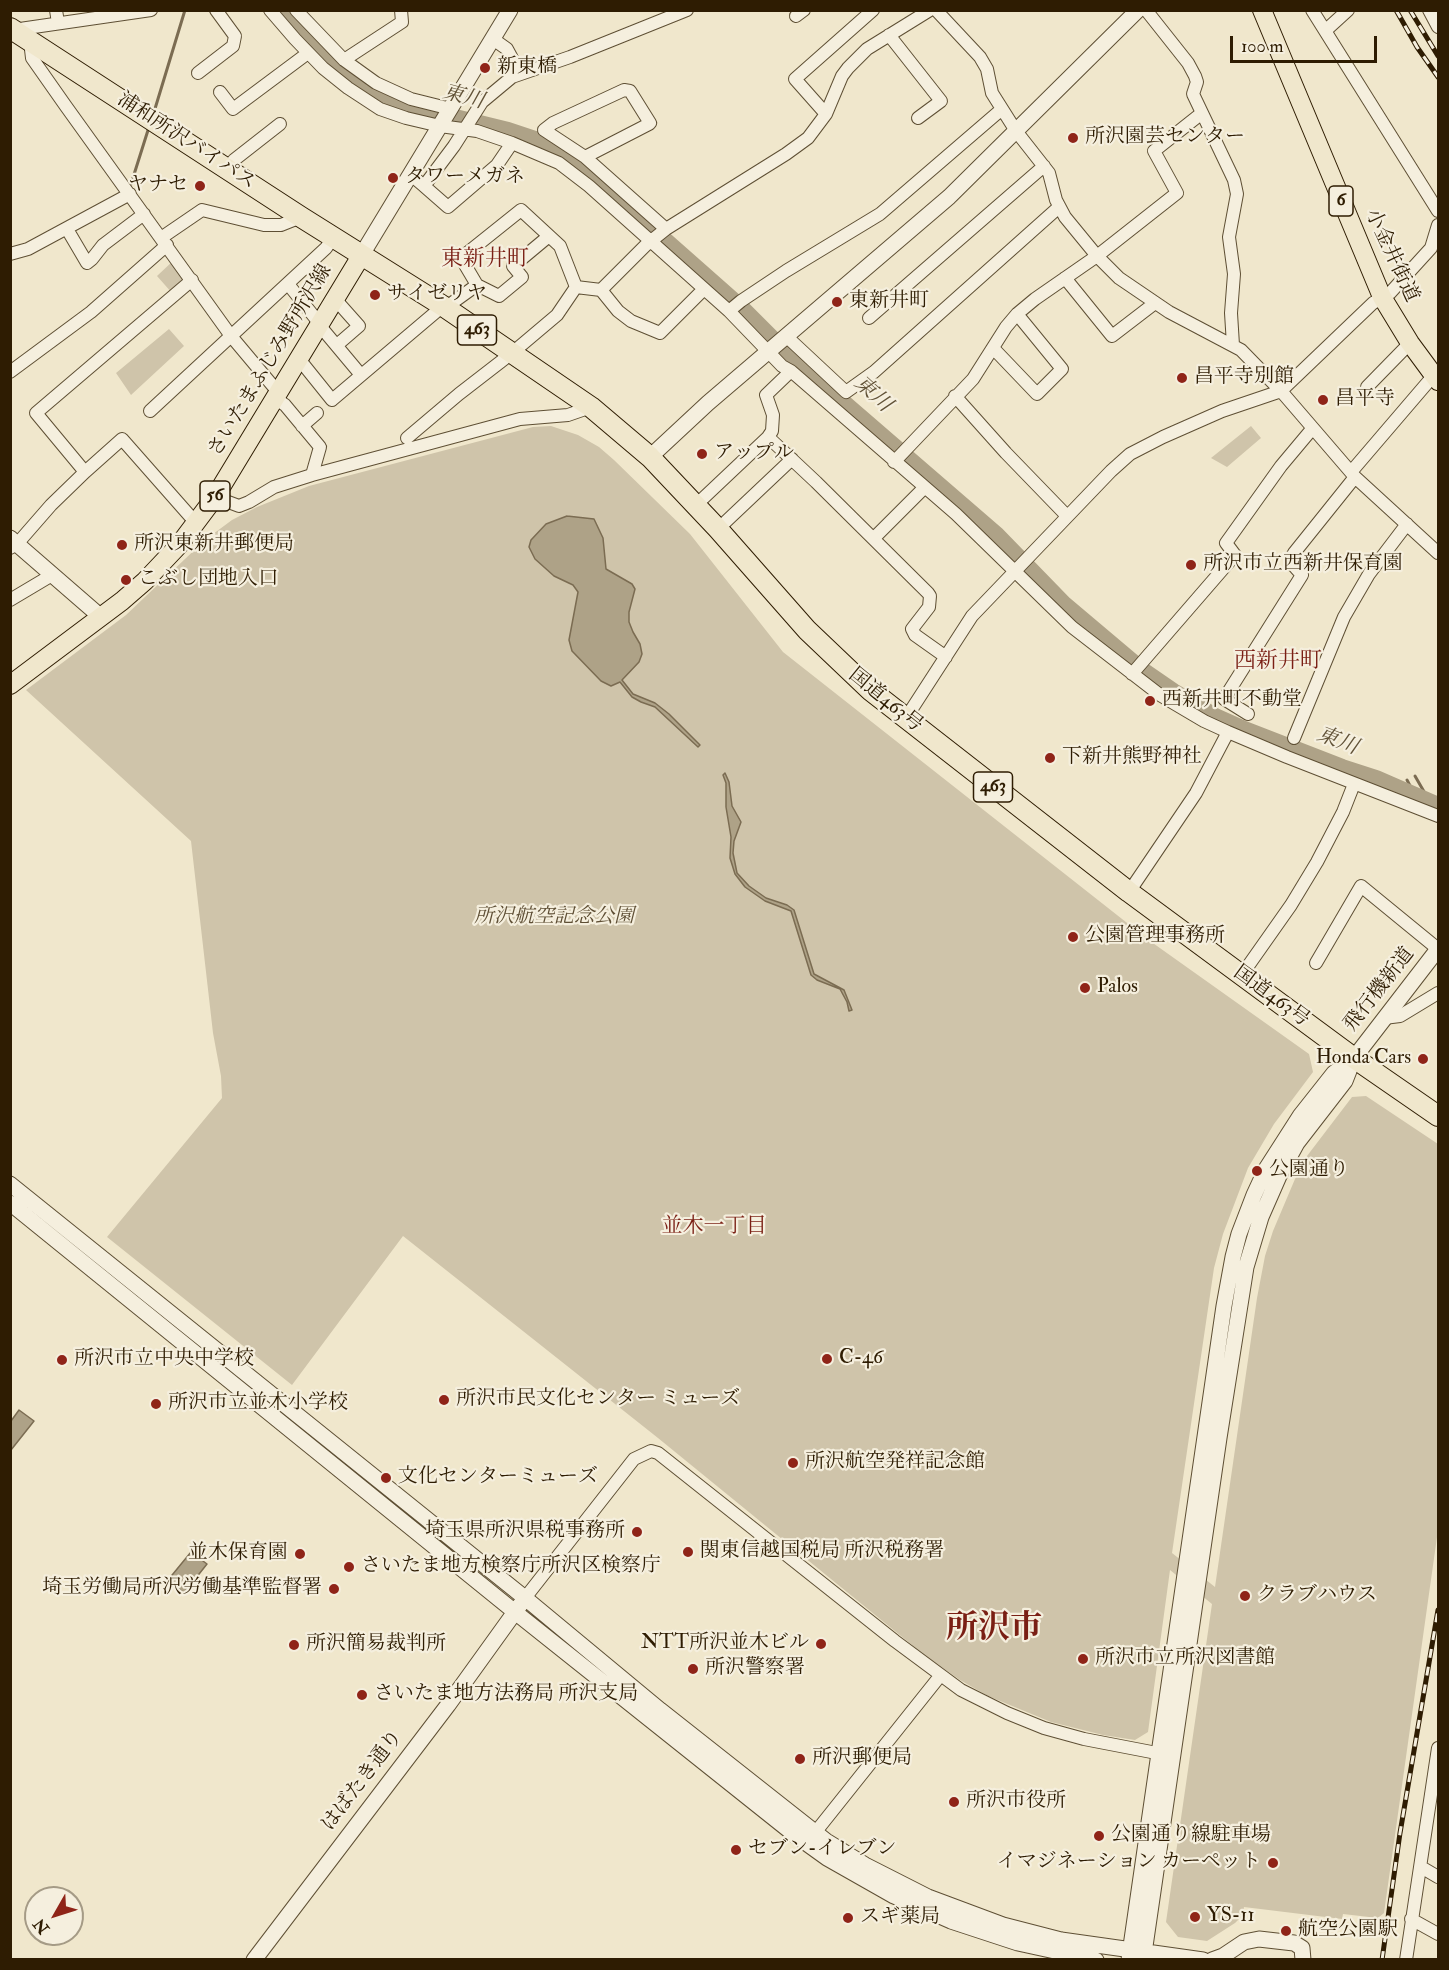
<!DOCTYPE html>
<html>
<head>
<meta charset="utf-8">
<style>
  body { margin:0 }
  #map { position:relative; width:1449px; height:1970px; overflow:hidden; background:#f0e7cc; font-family:"IM FELL Double Pica",serif }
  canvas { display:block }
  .frame { position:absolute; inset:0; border:12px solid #2e1c02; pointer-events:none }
  .north { position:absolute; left:24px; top:1886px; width:60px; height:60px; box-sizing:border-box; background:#f5efde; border:2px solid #a59b86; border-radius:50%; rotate:231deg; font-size:16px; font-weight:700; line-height:24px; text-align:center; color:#2e1c02 }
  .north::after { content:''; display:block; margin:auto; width:21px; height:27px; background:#8f2418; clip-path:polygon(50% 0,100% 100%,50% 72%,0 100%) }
  .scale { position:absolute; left:1230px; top:36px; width:147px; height:27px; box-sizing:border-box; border:3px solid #2e1c02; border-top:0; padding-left:8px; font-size:18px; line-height:21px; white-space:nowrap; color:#2e1c02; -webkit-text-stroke:4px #f5efde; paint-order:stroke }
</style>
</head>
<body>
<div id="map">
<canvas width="1449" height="1970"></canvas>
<div class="frame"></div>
<div class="north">N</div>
<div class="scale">100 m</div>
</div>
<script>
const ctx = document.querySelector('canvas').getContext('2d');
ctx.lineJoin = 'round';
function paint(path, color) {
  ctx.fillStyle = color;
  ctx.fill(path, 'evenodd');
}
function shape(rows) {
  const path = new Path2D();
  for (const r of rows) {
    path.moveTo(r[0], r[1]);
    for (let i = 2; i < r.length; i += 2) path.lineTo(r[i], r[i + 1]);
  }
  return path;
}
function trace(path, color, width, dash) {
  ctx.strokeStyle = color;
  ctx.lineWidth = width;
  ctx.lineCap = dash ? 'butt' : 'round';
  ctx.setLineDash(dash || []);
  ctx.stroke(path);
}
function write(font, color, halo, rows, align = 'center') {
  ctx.font = font + ' "IM FELL Double Pica","Noto Serif JP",serif';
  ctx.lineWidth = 4.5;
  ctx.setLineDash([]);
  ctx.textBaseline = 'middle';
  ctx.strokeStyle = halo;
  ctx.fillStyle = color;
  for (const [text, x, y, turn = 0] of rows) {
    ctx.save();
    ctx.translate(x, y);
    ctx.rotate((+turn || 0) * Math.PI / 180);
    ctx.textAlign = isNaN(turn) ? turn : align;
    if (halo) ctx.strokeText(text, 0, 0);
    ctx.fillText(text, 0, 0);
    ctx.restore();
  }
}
const green = shape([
  [174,260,189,278,172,293,157,276],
  [169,329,184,346,131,395,116,373],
  [551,426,578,435,599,447,614,460,690,534,783,652,1150,941,1309,1054,1313,1072,1274,1124,1248,1168,1223,1234,1214,1268,1172,1553,1215,1587,1257,1298,1265,1256,1273,1231,1295,1179,1307,1156,1352,1097,1366,1096,1438,1144,1438,1530,1384,1913,1378,1918,1343,1914,1342,1919,1244,1907,1242,1916,1235,1923,1207,1941,1178,1937,1166,1922,1212,1604,1170,1570,1148,1732,1135,1740,1103,1735,1051,1722,988,1696,960,1680,923,1654,658,1438,403,1236,292,1385,107,1237,222,1098,221,1076,213,1033,191,841,26,690,126,615,205,540,232,520,257,507,309,486,533,427],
  [1251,426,1261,438,1227,467,1211,458]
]);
const water = shape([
  [567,516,594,519,603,538,606,569,632,584,635,589,629,612,629,622,633,632,640,644,642,654,639,662,622,680,633,694,655,703,669,714,700,745,698,747,655,707,641,702,632,697,620,682,611,686,601,681,572,651,569,640,578,592,573,585,554,576,535,559,529,547,531,540,546,524,567,516],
  [725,773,729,782,732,806,741,822,734,841,733,853,737,873,749,886,766,898,787,905,794,910,814,974,844,990,852,1010,849,1011,847,1002,840,989,817,980,811,975,791,911,765,901,745,887,735,874,730,858,731,837,726,807,726,783,723,775,725,773],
  [19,1410,34,1421,11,1450,11,1421,19,1410],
  [191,1552,207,1564,184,1593,168,1580,191,1552]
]);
const stream = shape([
  [154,112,185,10],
  [131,184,149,127],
  [1415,776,1430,802],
  [1407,780,1416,797]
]);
const river = shape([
  [286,10,306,36,331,59,361,82,386,97,402,105,508,131,547,144,588,173,742,309,790,357,996,535,1064,605,1141,670,1173,692,1215,717,1244,730,1342,768,1376,779,1438,806]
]);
const minor = shape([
  [56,10,58,23],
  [270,10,295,39,323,68,348,88,380,109,406,118,440,126,477,131,512,143,559,163,589,186,729,311,782,366,791,371,956,514,1072,627,1160,695,1204,721,1228,732,1287,757,1438,816],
  [296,10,344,60,376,83,411,99,451,109],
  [936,10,980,57,987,69,992,93,1016,131,1049,173,1056,200,1065,217,1097,256,1119,278,1169,312,1241,350,1281,391,1355,477,1438,553],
  [1146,10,1188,63,1195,76,1197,82,1193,94,1234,180,1237,194,1229,237,1234,274,1231,313,1233,345],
  [1312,10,1438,211],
  [1429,10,1438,27],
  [796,16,804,10],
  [13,30,151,10],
  [1325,31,1348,10],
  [889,35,941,101,918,118],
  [493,39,507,49,520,73],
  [30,41,32,58,65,105,231,336,278,392],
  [344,60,402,22,401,10],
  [198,73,233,46,235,36,216,10],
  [220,92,233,109,308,53],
  [826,114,795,79,873,10],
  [585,157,649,124,650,123,630,91,624,90,553,123,544,130,585,157,666,229],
  [227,168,234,160,280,124],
  [411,175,424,186,454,146,482,102,512,77,570,57,687,10],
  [424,186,448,207,497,165,512,143],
  [67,229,87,263,92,259,103,245,144,214],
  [161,238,202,210,264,225,281,225,301,217],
  [10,254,28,249,130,194],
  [1065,278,1112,336,1155,303],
  [288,284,320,324],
  [477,285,499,296,522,277,513,266,549,236],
  [601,290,618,311,631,321,660,333,703,290],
  [335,299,359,326,337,345],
  [445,308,477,285,461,258,521,210,560,246,576,287],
  [729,311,741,301,786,271,880,214,1002,109],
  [869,318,1044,166],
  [320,326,361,375],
  [786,336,846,392,874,372,1059,207],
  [993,348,1037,394,1062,369,1017,314],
  [299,359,332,400,443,306],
  [10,372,91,312,167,245],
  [1367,387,1410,343],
  [955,396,1006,453,1067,516],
  [275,398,285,405,320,447,312,475],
  [150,411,326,248,333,238],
  [302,426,317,413],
  [768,437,816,482,928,593,930,596,929,607,912,629,915,635,946,657],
  [407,438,459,394,512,353,557,315,576,287,601,290,646,245,666,229,786,154,808,138,826,114,842,76,848,68,867,49,930,10],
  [894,462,973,379,1006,327,1017,314,1035,299,1097,256,1177,193,1154,151,1202,113],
  [85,472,36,413,192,280],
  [1351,472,1434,375],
  [215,497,239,506,249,502,274,487,312,475,520,419,568,415,591,407],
  [696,505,768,437,772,431,773,415,766,395,791,371],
  [718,529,792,459],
  [874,538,924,488],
  [10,548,17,544,51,505,85,472,122,439,196,523],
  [10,600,52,575],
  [1132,674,1235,555,1226,543,1281,466,1312,429],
  [1248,714,1224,699,1302,575,1294,566,1291,558,1294,553,1355,477],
  [906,718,972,616,1111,471,1130,454,1163,437,1222,411,1281,391,1373,303,1390,293,1431,248,1438,225],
  [1294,738,1344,617,1369,574,1407,524],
  [1129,892,1196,793,1228,732],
  [1316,963,1361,886,1438,949],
  [1241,976,1291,905,1317,862,1343,812,1354,784],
  [1384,1018,1400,1016,1438,993],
  [525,1598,634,1459,651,1451,658,1453,895,1641,961,1690,1007,1713,1044,1728,1084,1739,1167,1755],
  [810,1839,940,1676],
  [1421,1867,1438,1877],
  [1411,1919,1438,1934],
  [1406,1960,1438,1748]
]);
const tertiary = shape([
  [361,256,510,10],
  [650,457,708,403,949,197,1138,10],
  [10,538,101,617],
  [10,1184,525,1598,660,1710,826,1841,865,1865,928,1897,1003,1925,1061,1940,1203,1960],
  [10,1203,515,1612,795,1835,827,1858,894,1896,951,1921,1018,1943,1096,1960],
  [254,1960,448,1705,520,1605],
  [1129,1960,1224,1306,1233,1257,1239,1234,1254,1195,1266,1169,1300,1116,1334,1073,1354,1058,1438,949],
  [1143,1960,1219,1438,1246,1267,1261,1217,1279,1176,1297,1143,1345,1081,1354,1058],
  [1212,1960,1223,1956,1244,1942,1259,1939,1294,1943,1302,1948,1303,1960]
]);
const primary = shape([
  [1262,10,1382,297,1410,343,1438,381],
  [10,685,122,601,145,581,179,545,215,497,361,256]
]);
const trunk = shape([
  [10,28,301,217,443,306,591,407,650,457,718,529,807,630,870,690,1129,892,1354,1058,1438,1116]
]);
const rail = shape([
  [1396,10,1417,47,1438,77],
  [1410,10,1438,56],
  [1382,1960,1400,1833,1438,1610]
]);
const markers = [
  [485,68,6,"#8f2418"],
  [1073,138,6,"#8f2418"],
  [393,178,6,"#8f2418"],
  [200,186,6,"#8f2418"],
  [375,295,6,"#8f2418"],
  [837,302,6,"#8f2418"],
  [1182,378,6,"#8f2418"],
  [1323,400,6,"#8f2418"],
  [702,454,6,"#8f2418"],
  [122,545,6,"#8f2418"],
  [1191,565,6,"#8f2418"],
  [126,580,6,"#8f2418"],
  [1150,701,6,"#8f2418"],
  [1050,758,6,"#8f2418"],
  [1073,937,6,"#8f2418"],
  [1085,988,6,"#8f2418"],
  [1423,1059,6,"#8f2418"],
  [1257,1171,6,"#8f2418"],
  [827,1359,6,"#8f2418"],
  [62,1360,6,"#8f2418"],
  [444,1400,6,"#8f2418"],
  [156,1404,6,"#8f2418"],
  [793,1463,6,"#8f2418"],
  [386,1478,6,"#8f2418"],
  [637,1532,6,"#8f2418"],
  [688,1552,6,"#8f2418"],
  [300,1554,6,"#8f2418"],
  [349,1567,6,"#8f2418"],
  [334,1589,6,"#8f2418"],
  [1245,1596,6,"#8f2418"],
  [821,1644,6,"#8f2418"],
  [294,1645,6,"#8f2418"],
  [1083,1659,6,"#8f2418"],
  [693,1669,6,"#8f2418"],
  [362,1695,6,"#8f2418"],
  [800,1759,6,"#8f2418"],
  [954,1802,6,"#8f2418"],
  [1099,1836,6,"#8f2418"],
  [736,1850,6,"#8f2418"],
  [1273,1863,6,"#8f2418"],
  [1195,1917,6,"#8f2418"],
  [848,1918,6,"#8f2418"],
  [1286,1931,6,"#8f2418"]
];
const shields = [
  [1341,201,24],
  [477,330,39],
  [215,496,30],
  [993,787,39]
];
const shieldNames = [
  ["6",1341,201],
  ["463",477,330],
  ["56",215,496],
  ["463",993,787]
];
const poiNames = [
  ["新東橋",497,68],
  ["所沢園芸センター",1085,138],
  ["タワーメガネ",405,178],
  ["ヤナセ",188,186,"right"],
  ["サイゼリヤ",387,295],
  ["東新井町",849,302],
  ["昌平寺別館",1194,378],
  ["昌平寺",1335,400],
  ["アップル",714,454],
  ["所沢東新井郵便局",134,545],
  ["所沢市立西新井保育園",1203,565],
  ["こぶし団地入口",138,580],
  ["西新井町不動堂",1162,701],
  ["下新井熊野神社",1062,758],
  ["公園管理事務所",1085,937],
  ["Palos",1097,988],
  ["Honda Cars",1411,1059,"right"],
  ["公園通り",1269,1171],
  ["C-46",839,1359],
  ["所沢市立中央中学校",74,1360],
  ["所沢市民文化センター ミューズ",456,1400],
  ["所沢市立並木小学校",168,1404],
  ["所沢航空発祥記念館",805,1463],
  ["文化センターミューズ",398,1478],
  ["埼玉県所沢県税事務所",625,1532,"right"],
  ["関東信越国税局 所沢税務署",700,1552],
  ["並木保育園",288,1554,"right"],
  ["さいたま地方検察庁所沢区検察庁",361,1567],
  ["埼玉労働局所沢労働基準監督署",322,1589,"right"],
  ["クラブハウス",1257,1596],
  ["NTT所沢並木ビル",809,1644,"right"],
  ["所沢簡易裁判所",306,1645],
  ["所沢市立所沢図書館",1095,1659],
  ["所沢警察署",705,1669],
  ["さいたま地方法務局 所沢支局",374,1695],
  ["所沢郵便局",812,1759],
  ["所沢市役所",966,1802],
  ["公園通り線駐車場",1111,1836],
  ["セブン-イレブン",748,1850],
  ["イマジネーション カーペット",1261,1863,"right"],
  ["YS-11",1207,1917],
  ["スギ薬局",860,1918],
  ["航空公園駅",1298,1931]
];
const streetNames = [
  ["浦和所沢バイパス",186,142,33],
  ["小金井街道",1391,256,65],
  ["さいたまふじみ野所沢線",271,361,-59],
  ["国道463号",885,701,39],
  ["飛行機新道",1380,990,-52],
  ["国道463号",1271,997,36],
  ["はばたき通り",363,1781,-53]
];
const parkNames = [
  ["所沢航空記念公園",554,918]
];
const waterNames = [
  ["東川",463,98,15],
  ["東川",872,395,42],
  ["東川",1337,742,21]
];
const neighbourhoodNames = [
  ["並木一丁目",714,1227]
];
const quarterNames = [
  ["東新井町",485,260],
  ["西新井町",1278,662]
];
const townNames = [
  ["所沢市",994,1630]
];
paint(green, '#cfc4aa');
paint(water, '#aea287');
trace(water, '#7b6c52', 1.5);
trace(stream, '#7b6c52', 3);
trace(river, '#aea287', 18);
trace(minor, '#5e4f34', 14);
trace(tertiary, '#5e4f34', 17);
trace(primary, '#2e1c02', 20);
trace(trunk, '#2e1c02', 22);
trace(minor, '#f5efde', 12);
trace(tertiary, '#f5efde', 15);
trace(primary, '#f0e7cc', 18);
trace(trunk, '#f0e7cc', 20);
trace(rail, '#2e1c02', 5);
trace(rail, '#f5efde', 3, [9]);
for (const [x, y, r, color] of markers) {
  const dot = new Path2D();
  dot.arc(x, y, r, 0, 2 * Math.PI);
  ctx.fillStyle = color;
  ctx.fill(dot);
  trace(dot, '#f5efde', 2);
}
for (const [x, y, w] of shields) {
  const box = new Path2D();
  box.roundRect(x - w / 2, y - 15, w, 30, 4.5);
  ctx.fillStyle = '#f5efde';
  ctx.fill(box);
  trace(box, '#2e1c02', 1.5);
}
write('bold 18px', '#2e1c02', null, shieldNames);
write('20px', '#2e1c02', '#f5efde', poiNames, 'left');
write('20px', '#2e1c02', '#f5efde', streetNames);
write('italic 20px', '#5e4e34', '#f5efde', parkNames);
write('italic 21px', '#615237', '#f5efde', waterNames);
write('21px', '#7a1f14', '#f5efde', neighbourhoodNames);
write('22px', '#7a1f14', '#f5efde', quarterNames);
write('bold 32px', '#7a1f14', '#f5efde', townNames);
</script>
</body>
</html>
